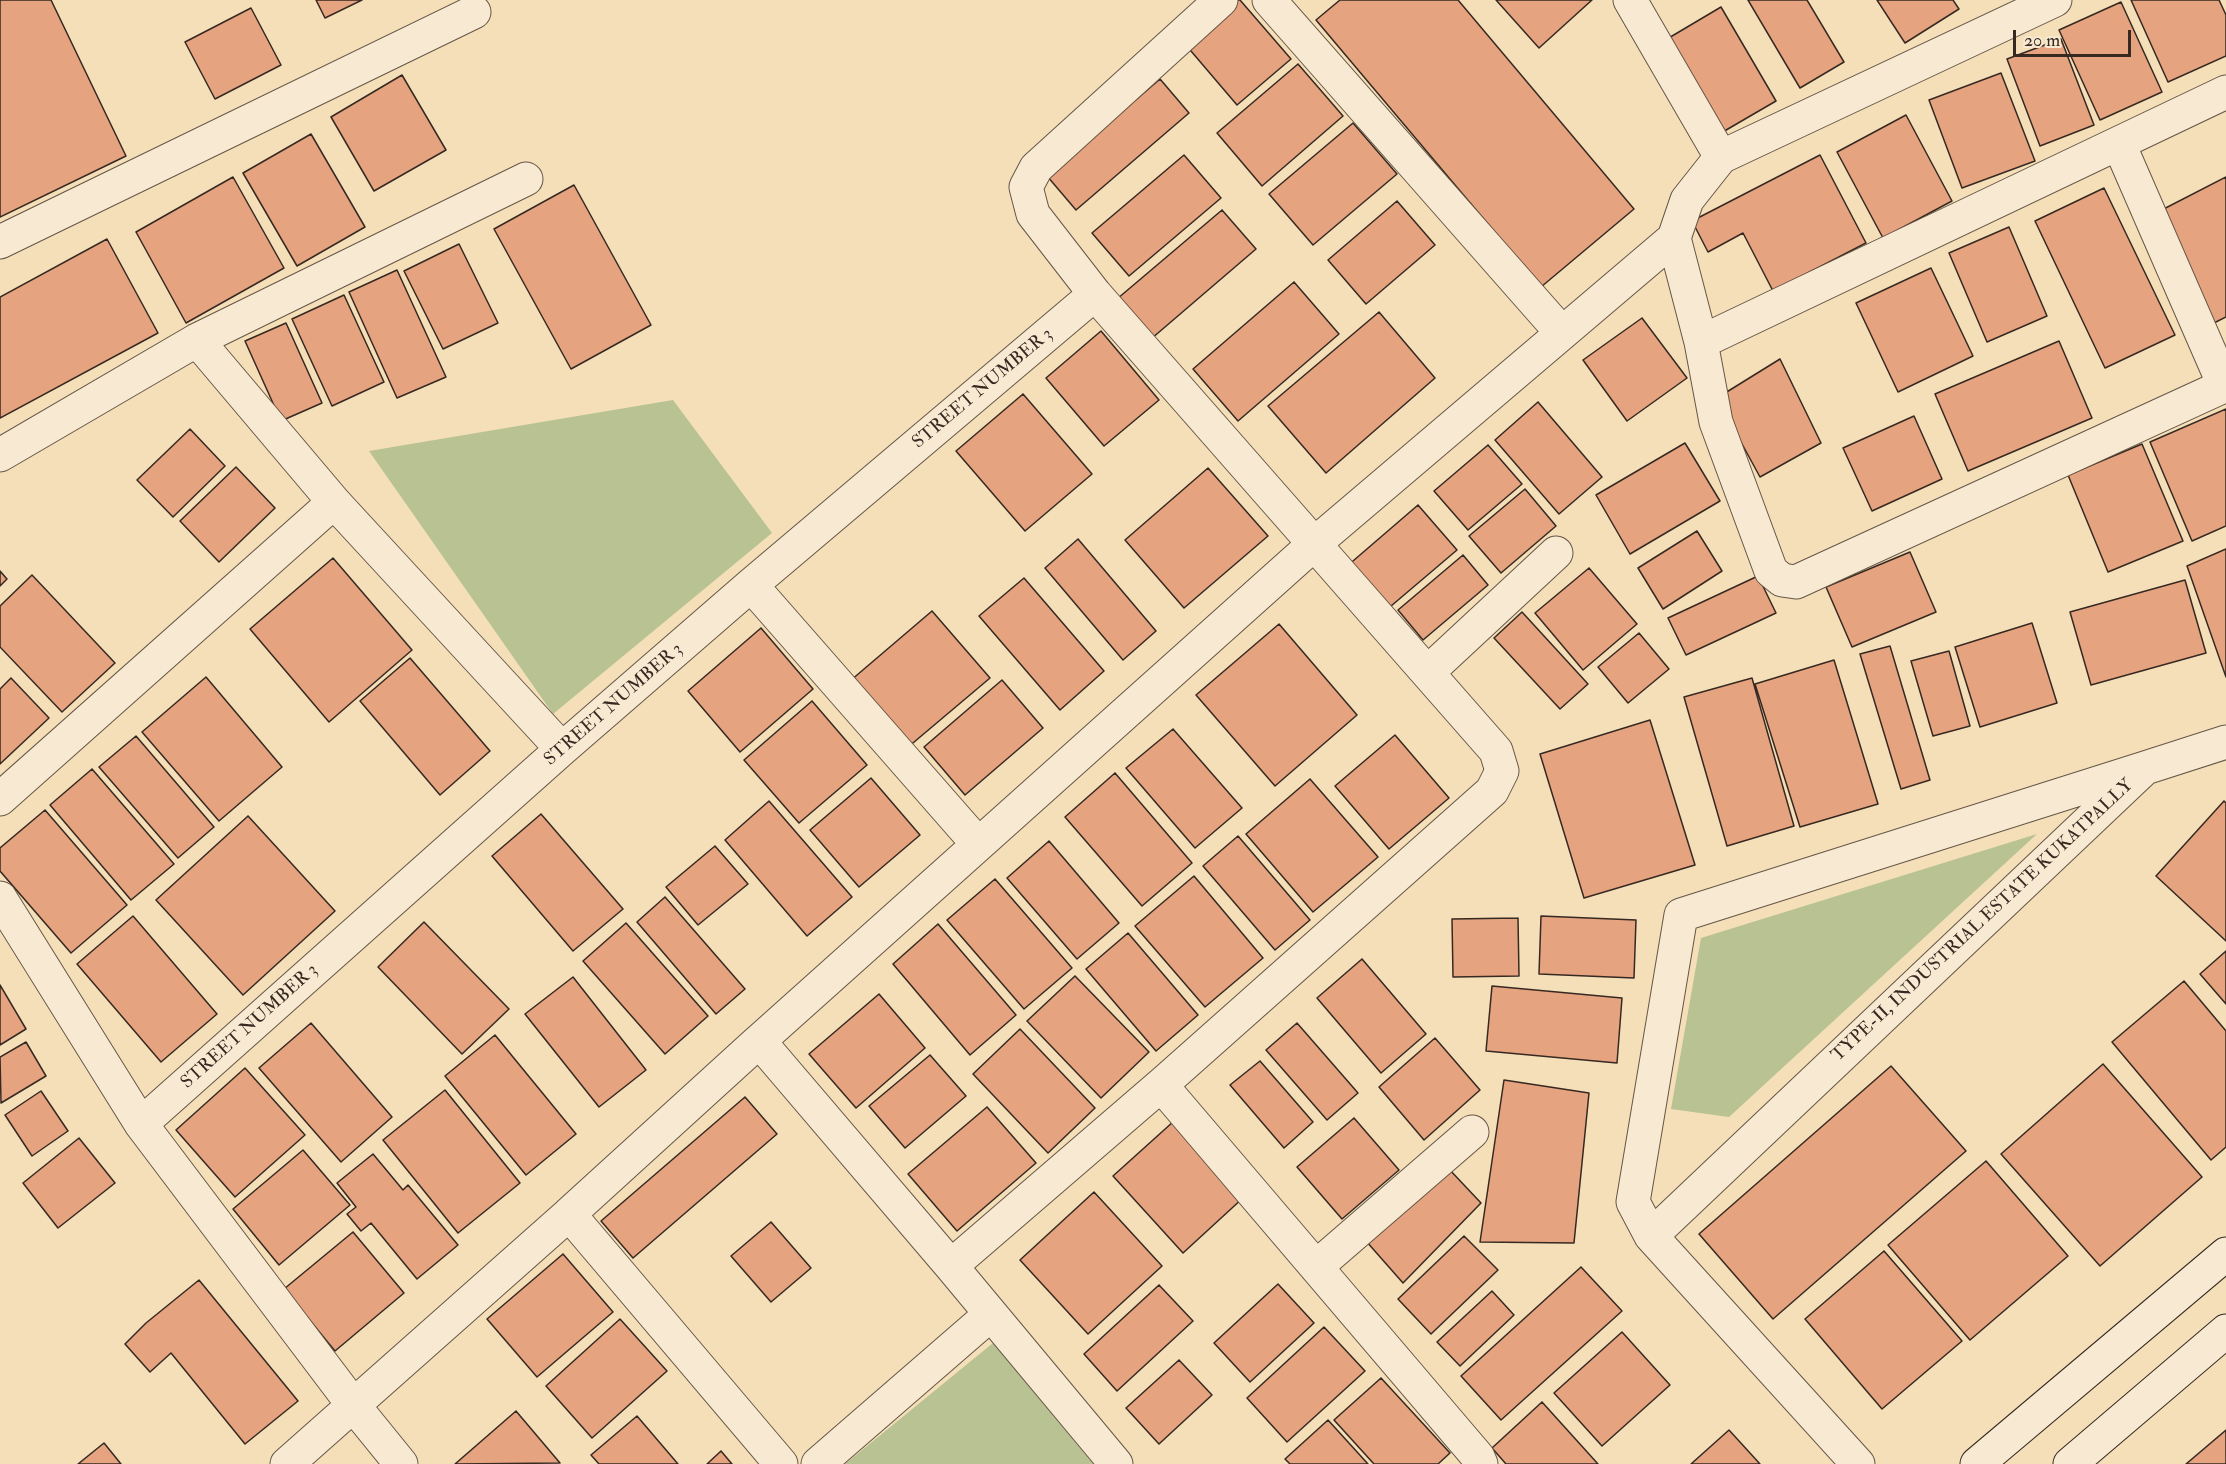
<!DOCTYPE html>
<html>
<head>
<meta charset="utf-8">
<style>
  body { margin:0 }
  #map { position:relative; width:2226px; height:1464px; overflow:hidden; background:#f4dfb9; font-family:"IM FELL Double Pica",serif }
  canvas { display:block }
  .scale { position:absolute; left:2013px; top:30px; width:118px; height:27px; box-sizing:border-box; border:3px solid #362921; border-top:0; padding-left:8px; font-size:18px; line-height:21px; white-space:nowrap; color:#362921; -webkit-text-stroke:4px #f8ead2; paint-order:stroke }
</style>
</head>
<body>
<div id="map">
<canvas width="2226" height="1464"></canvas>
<div class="scale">20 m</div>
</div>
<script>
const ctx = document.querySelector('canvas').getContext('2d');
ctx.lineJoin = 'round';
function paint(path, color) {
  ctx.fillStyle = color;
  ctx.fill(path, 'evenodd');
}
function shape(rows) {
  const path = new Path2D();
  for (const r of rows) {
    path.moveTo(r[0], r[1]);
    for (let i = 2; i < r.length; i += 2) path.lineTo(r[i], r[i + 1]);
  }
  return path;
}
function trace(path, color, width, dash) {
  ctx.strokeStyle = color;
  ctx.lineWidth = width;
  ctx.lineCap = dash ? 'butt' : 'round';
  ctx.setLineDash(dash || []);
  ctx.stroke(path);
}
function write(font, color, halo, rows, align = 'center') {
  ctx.font = font + ' "IM FELL Double Pica",serif';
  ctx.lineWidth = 4.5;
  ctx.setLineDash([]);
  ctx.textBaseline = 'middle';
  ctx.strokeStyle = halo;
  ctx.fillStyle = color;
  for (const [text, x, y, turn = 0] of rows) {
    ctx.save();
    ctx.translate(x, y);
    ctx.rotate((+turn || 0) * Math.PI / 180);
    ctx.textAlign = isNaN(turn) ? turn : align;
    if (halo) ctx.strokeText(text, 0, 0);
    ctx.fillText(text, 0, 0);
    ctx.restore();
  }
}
const green = shape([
  [673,400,772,533,553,714,369,451],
  [2037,834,1729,1117,1671,1109,1701,938],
  [993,1343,1093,1464,845,1464]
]);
const building = shape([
  [0,0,51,0,126,156,0,217,0,0],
  [316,0,362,0,325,18,316,0],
  [1236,0,1240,0,1291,59,1237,105,1185,44,1236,0],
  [1340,0,1458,0,1634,209,1541,287,1316,20,1340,0],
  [1496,0,1592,0,1539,48,1496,0],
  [1748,0,1807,0,1844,62,1800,88,1748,0],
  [1877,0,1953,0,1959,9,1905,43,1877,0],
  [2131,0,2219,0,2226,15,2226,56,2168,82,2131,0],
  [2121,2,2162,92,2100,120,2059,30,2121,2],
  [1721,7,1776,101,1721,133,1667,39,1721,7],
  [251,8,281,65,215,99,185,42,251,8],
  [2061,39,2094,125,2040,146,2007,59,2061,39],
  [1298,64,1343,116,1262,186,1217,133,1298,64],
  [2001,73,2035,161,1962,188,1929,100,2001,73],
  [402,75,446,150,374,191,331,117,402,75],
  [1160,79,1189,113,1076,210,1047,176,1160,79],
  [1906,115,1952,201,1883,238,1837,152,1906,115],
  [1353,123,1397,174,1313,245,1269,194,1353,123],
  [311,134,365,227,297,266,243,173,311,134],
  [1184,155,1221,198,1129,276,1092,233,1184,155],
  [1820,155,1866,243,1773,291,1743,233,1708,252,1692,221,1820,155],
  [233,177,284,268,186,323,136,232,233,177],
  [2226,177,2226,317,2210,325,2152,215,2226,177],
  [574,185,651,325,571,369,494,229,574,185],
  [2104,188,2175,335,2105,368,2035,221,2104,188],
  [1397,201,1435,245,1366,304,1328,260,1397,201],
  [1222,210,1256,249,1151,339,1117,299,1222,210],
  [2009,227,2047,316,1987,342,1949,253,2009,227],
  [107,239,158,333,0,418,0,297,107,239],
  [459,244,498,323,443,349,404,271,459,244],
  [1931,268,1973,356,1898,392,1856,303,1931,268],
  [397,270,446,377,397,398,349,292,397,270],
  [1294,282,1339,334,1238,421,1193,369,1294,282],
  [344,295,384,382,332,406,292,319,344,295],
  [1379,312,1435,378,1326,473,1268,406,1379,312],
  [1642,318,1687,378,1627,421,1583,360,1642,318],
  [286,323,322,403,281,421,245,341,286,323],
  [1101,331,1159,400,1104,446,1046,378,1101,331],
  [2059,341,2092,418,1968,471,1935,394,2059,341],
  [1780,359,1821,443,1760,477,1717,398,1780,359],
  [1023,394,1092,474,1025,531,956,451,1023,394],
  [1538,402,1602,477,1559,514,1495,440,1538,402],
  [2226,409,2226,526,2192,541,2150,442,2226,409],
  [1914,416,1942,479,1872,511,1843,448,1914,416],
  [190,429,225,466,173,517,137,480,190,429],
  [1685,443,1720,501,1630,554,1596,495,1685,443],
  [2142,444,2183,541,2108,572,2068,475,2142,444],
  [1488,445,1522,484,1468,530,1434,491,1488,445],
  [236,467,275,508,219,562,180,521,236,467],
  [1208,468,1268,536,1184,608,1125,540,1208,468],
  [1525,489,1556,526,1501,573,1469,536,1525,489],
  [1418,505,1457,550,1384,612,1346,567,1418,505],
  [1697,531,1722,571,1663,609,1638,568,1697,531],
  [1078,539,1156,631,1123,660,1045,568,1078,539],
  [2226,549,2226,677,2187,566,2226,549],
  [1910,552,1936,612,1852,647,1826,587,1910,552],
  [1463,555,1488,585,1423,640,1398,610,1463,555],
  [333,558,412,650,329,722,250,629,333,558],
  [1589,568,1637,624,1583,670,1535,613,1589,568],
  [0,571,7,579,0,586,0,571],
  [32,575,115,663,62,712,0,647,0,606,32,575],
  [1758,576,1776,613,1686,655,1668,618,1758,576],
  [1024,578,1104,671,1060,710,979,616,1024,578],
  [2185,580,2206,653,2091,685,2070,612,2185,580],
  [932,611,990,678,907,748,850,681,932,611],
  [1522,612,1588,684,1560,709,1494,638,1522,612],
  [2032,623,2057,703,1980,727,1955,647,2032,623],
  [1279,624,1357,715,1275,786,1196,695,1279,624],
  [761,628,813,689,740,752,688,691,761,628],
  [1639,633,1669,669,1628,703,1598,667,1639,633],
  [1890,646,1930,780,1901,789,1860,654,1890,646],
  [1949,651,1970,726,1933,736,1911,661,1949,651],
  [410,658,490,751,440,795,360,701,410,658],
  [1834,660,1878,804,1800,827,1755,684,1834,660],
  [206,677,282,767,219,821,142,732,206,677],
  [11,678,49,718,0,764,0,689,11,678],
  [1752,678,1794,826,1727,846,1684,697,1752,678],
  [1002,680,1043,728,965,795,924,747,1002,680],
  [812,701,867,765,799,823,744,760,812,701],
  [1650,720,1695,865,1584,898,1540,754,1650,720],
  [1173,729,1242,808,1195,848,1126,768,1173,729],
  [1395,735,1449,798,1389,849,1335,786,1395,735],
  [136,736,214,827,178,858,99,767,136,736],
  [92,769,174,864,131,900,50,805,92,769],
  [1115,773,1192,863,1142,906,1065,817,1115,773],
  [871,778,920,835,859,887,810,830,871,778],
  [1310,779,1378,857,1313,912,1246,834,1310,779],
  [769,801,852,897,807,936,725,840,769,801],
  [2224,801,2226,803,2226,941,2156,876,2224,801],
  [45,810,127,905,71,953,0,871,0,848,45,810],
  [541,814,623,909,573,951,492,856,541,814],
  [248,816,335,911,243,995,156,900,248,816],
  [1238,836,1310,920,1275,950,1203,866,1238,836],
  [1049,841,1119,923,1077,959,1007,878,1049,841],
  [715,846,748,884,698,925,666,887,715,846],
  [1194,876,1263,958,1205,1007,1135,926,1194,876],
  [995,879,1072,968,1024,1009,947,920,995,879],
  [665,897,745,989,716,1014,637,922,665,897],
  [133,916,217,1014,161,1062,77,964,133,916],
  [1541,916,1636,920,1634,978,1539,974,1541,916],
  [1518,918,1519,976,1453,977,1452,919,1518,918],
  [424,922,509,1009,462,1054,378,967,424,922],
  [626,923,708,1016,665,1054,583,961,626,923],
  [938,924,1016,1015,970,1055,893,964,938,924],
  [1128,933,1198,1015,1156,1051,1086,969,1128,933],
  [2226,951,2226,1004,2200,974,2226,951],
  [1362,959,1426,1034,1381,1073,1317,998,1362,959],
  [1075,976,1149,1052,1101,1098,1027,1021,1075,976],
  [573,977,646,1070,599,1107,525,1014,573,977],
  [2184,981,2226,1031,2226,1147,2211,1160,2112,1042,2184,981],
  [0,985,26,1029,0,1045,0,985],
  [1492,986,1622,998,1617,1063,1486,1051,1492,986],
  [879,994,925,1048,856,1108,809,1054,879,994],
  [311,1023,392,1117,341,1162,259,1068,311,1023],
  [1297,1023,1358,1093,1327,1120,1266,1050,1297,1023],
  [1020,1029,1095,1108,1048,1153,973,1074,1020,1029],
  [495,1035,576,1134,526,1175,445,1076,495,1035],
  [1435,1038,1480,1090,1424,1140,1379,1087,1435,1038],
  [26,1042,46,1076,1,1103,0,1057,26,1042],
  [930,1055,966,1096,905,1148,869,1106,930,1055],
  [1260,1061,1313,1122,1284,1148,1230,1085,1260,1061],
  [2103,1064,2202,1177,2100,1266,2001,1154,2103,1064],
  [1891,1066,1966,1151,1773,1319,1699,1234,1891,1066],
  [245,1068,305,1135,235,1197,176,1130,245,1068],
  [1504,1080,1589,1093,1574,1243,1480,1242,1504,1080],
  [445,1090,520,1183,458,1233,383,1140,445,1090],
  [41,1091,68,1131,32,1156,5,1115,41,1091],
  [745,1097,777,1134,633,1258,601,1221,745,1097],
  [987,1107,1036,1163,957,1231,908,1174,987,1107],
  [1354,1118,1399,1170,1342,1219,1297,1167,1354,1118],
  [1174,1121,1244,1197,1183,1253,1113,1176,1174,1121],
  [79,1138,115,1183,58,1228,23,1183,79,1138],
  [303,1150,350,1205,279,1265,233,1209,303,1150],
  [373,1154,403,1190,408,1185,458,1245,417,1279,371,1223,361,1231,347,1214,356,1207,337,1183,373,1154],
  [1986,1161,2068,1256,1970,1340,1888,1245,1986,1161],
  [1448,1168,1481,1203,1403,1283,1366,1241,1448,1168],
  [1094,1192,1162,1266,1088,1334,1020,1260,1094,1192],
  [771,1222,811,1268,771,1302,731,1256,771,1222],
  [353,1232,404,1293,335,1351,284,1289,353,1232],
  [1464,1236,1498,1270,1431,1334,1398,1299,1464,1236],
  [1884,1251,1962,1341,1882,1409,1805,1319,1884,1251],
  [563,1254,613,1312,537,1377,487,1319,563,1254],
  [1581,1267,1622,1311,1501,1420,1461,1376,1581,1267],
  [199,1280,298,1401,245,1444,171,1353,150,1372,125,1344,146,1323,199,1280],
  [1278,1284,1314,1323,1250,1382,1214,1343,1278,1284],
  [1159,1285,1193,1321,1117,1391,1084,1354,1159,1285],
  [1492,1291,1514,1315,1460,1366,1437,1342,1492,1291],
  [620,1319,667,1371,592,1438,546,1386,620,1319],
  [1324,1327,1365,1371,1287,1442,1247,1398,1324,1327],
  [1622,1332,1670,1385,1602,1446,1554,1393,1622,1332],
  [1179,1360,1212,1395,1159,1444,1126,1408,1179,1360],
  [1381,1378,1450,1453,1438,1464,1374,1464,1334,1420,1381,1378],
  [1542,1402,1598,1464,1506,1464,1492,1448,1542,1402],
  [516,1411,560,1463,455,1464,516,1411],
  [637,1416,678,1464,599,1464,591,1455,637,1416],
  [1328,1420,1368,1464,1290,1464,1285,1459,1328,1420],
  [1729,1430,1760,1464,1691,1464,1729,1430],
  [2226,1430,2226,1464,2186,1464,2226,1430],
  [104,1443,121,1464,78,1464,104,1443],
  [721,1451,732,1464,707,1464,721,1451]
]);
const street = shape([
  [1221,0,1036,168,1026,187,1033,214,1095,294,1496,751,1502,771,1492,791,1161,1085,1478,1457,1481,1464],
  [1269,0,1562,333],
  [1630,0,1721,157],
  [2055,0,1721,157,1687,200,1674,238,1701,342,1716,422,1771,571,1782,580,1796,582,2226,385],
  [2119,144,2224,385],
  [0,242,474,12],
  [197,340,334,502],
  [1701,342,2226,92],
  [0,455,197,340,526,179],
  [751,585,978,844],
  [1428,672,1556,553],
  [2145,768,2226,742],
  [0,799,334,502,562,749],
  [0,898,141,1124,354,1406,401,1464],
  [759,1041,569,1214,781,1464],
  [141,1124,562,749,751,585,1095,294],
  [1651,1236,2145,768,1681,915,1633,1202,1651,1236,1858,1464],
  [951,1266,1161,1085],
  [1316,1267,1472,1132],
  [287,1464,569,1214],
  [818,1464,991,1314],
  [1116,1464,951,1266,759,1041,1313,545,1674,238]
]);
const secondary = shape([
  [1977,1464,2226,1254],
  [2070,1464,2226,1331]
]);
const streetNames = [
  ["STREET NUMBER 3",983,389,-40],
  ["STREET NUMBER 3",614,705,-41],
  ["TYPE-II, INDUSTRIAL ESTATE KUKATPALLY",1983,921,-43],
  ["STREET NUMBER 3",250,1027,-42]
];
paint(green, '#b8c292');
paint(building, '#e6a37f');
trace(building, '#362921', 1.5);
trace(street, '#665647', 35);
trace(secondary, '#362921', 35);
trace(street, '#f8ead2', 33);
trace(secondary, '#f8ead2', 33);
write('18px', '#362921', '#f8ead2', streetNames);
</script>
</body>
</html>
